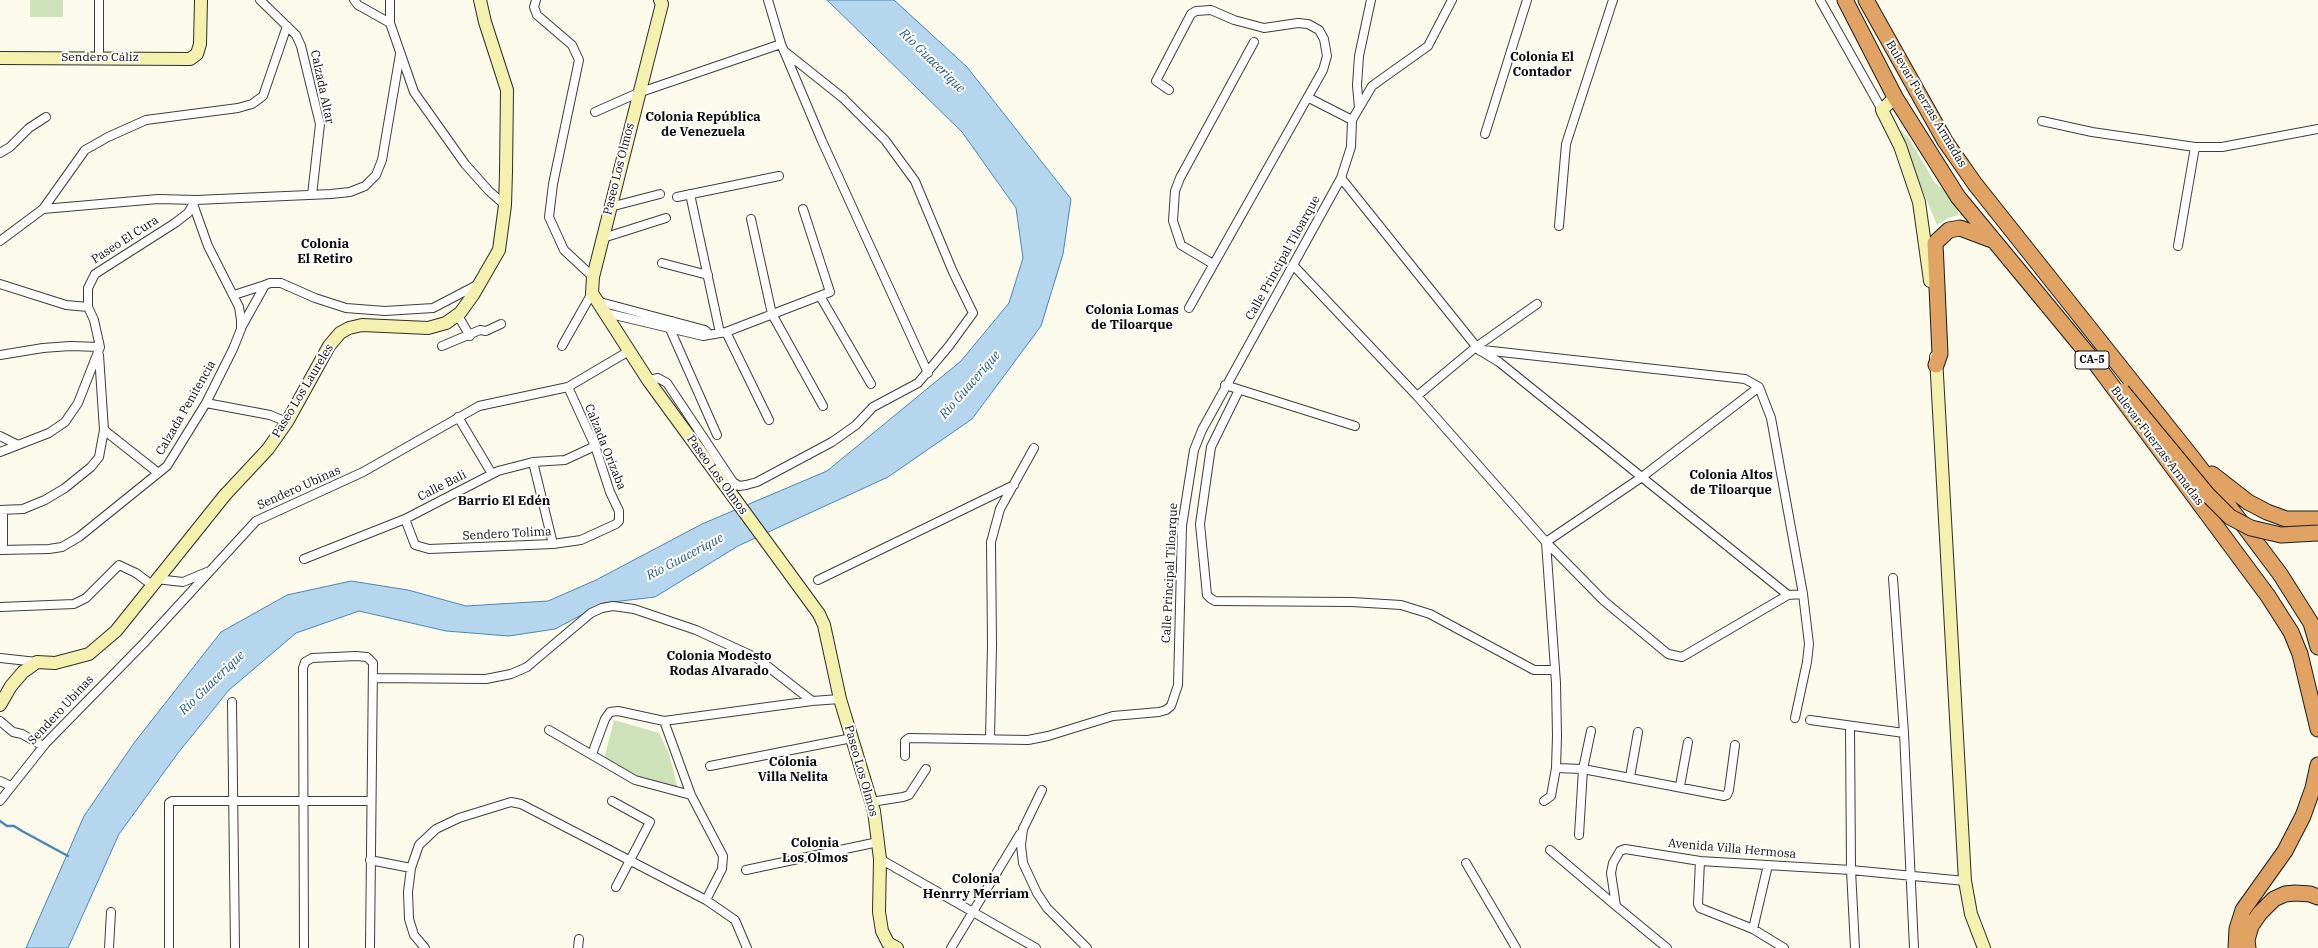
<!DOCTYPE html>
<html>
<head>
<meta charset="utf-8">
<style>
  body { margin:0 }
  canvas { display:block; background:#fcfaeb }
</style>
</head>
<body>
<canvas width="2318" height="948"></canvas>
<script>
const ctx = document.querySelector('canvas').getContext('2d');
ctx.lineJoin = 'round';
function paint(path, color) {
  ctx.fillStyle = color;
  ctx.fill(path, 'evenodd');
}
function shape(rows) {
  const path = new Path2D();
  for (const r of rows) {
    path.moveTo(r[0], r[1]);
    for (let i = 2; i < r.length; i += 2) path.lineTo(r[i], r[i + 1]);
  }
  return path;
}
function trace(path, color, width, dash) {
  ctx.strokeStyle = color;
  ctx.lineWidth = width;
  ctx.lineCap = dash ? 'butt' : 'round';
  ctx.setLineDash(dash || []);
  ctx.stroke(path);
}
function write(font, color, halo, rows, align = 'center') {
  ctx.font = font + ' "IBM Plex Serif",serif';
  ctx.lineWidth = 4;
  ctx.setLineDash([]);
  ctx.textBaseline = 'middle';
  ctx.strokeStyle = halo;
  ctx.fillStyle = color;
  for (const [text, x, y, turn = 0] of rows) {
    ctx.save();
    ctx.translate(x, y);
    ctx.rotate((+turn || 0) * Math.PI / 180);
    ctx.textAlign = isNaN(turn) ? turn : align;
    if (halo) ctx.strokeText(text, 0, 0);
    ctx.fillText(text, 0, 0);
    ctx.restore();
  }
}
const green = shape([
  [30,0,63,0,63,17,30,17],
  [1900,130,1908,137,1935,183,1951,195,1959,215,1948,218,1937,225,1909,157],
  [614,720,659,733,669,754,678,789,638,780,604,760]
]);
const water = shape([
  [827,0,894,0,967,67,1071,199,1063,254,1041,326,972,419,888,477,738,546,655,597,604,603,555,629,509,636,446,631,359,611,296,633,229,690,178,753,119,834,68,948,26,948,84,816,134,743,221,632,287,595,351,581,408,590,466,606,548,601,596,580,702,524,827,471,961,361,1009,303,1023,258,1016,208,962,132,827,0]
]);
const stream = shape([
  [0,821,7,826,14,826,22,831,68,856]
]);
const street = shape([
  [99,0,99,57],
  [260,0,296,35,301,46,320,124,312,195],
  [354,0,358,5,390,23,414,92,465,164,489,191,505,205],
  [390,0,390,23],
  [536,0,534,7,537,15,572,45,579,60,553,184,549,217,564,250,593,277],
  [768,0,781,44,822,141,928,373],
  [1820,0,1882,110],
  [1169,90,1156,81,1191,14,1196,11,1211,10,1234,20,1264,28,1298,23,1308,24,1319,30,1324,39,1327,56,1323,70,1189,308],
  [1309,98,1352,120],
  [1359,108,1357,85,1359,56,1371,0],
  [595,112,638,93,781,44],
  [2042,121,2092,132,2195,147,2222,147,2318,129],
  [1485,134,1527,0],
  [0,153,10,147,29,128,46,117],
  [1341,178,1479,350,1499,362,1788,595,1803,594],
  [690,194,720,333],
  [677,197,779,176],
  [610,207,660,194],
  [43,209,158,199,196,200,331,194,350,192,365,186,376,175,382,160,400,54],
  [751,219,772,314,823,406],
  [1559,226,1566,144,1613,0],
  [603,238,666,218],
  [0,241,43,209,85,150,108,137,146,120,238,108,252,104,263,96,287,26],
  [2178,246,2195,147],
  [662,263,708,275],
  [1213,264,1181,245,1173,221,1175,191,1180,178,1254,42],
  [1293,265,1417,396,1546,542,1604,601,1668,654,1682,657,1788,595],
  [0,284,66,305,88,307],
  [234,295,265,285],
  [820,296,871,384],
  [600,302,705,330,709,334],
  [606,313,703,336,726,332,830,292,803,209],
  [457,314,470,336],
  [672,321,670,329,717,435],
  [241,328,265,285,270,283,281,283,315,298,346,308,385,311,433,308,479,284],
  [726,332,769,420],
  [442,346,480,330,486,331,501,324],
  [562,346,592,293],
  [1483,350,1745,379,1759,387,1771,418,1803,594,1809,644,1807,662,1795,718],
  [0,355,43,348,70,346,100,347],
  [648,380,658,378,667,383,733,482,739,486,746,485,757,482,832,442,856,425,873,407,918,383,949,346,973,313,953,272,915,181,885,140,843,98,784,51],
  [1225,385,1355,426],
  [1239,390,1211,447,1200,524,1207,595,1210,598,1215,601,1352,602,1401,605,1430,614,1534,670,1555,670],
  [1417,396,1476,347,1537,304],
  [206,403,270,415,287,422],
  [458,417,492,474],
  [104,430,157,472],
  [0,436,18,445],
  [0,452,49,433,65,422,78,403,100,347,94,320,88,307,88,288,95,274,175,223,188,213,195,201],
  [533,462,553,544],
  [0,510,23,509,45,500,65,488,91,467,99,457,104,430,99,355],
  [405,519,415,545,429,549,553,544,581,540,616,524,619,521,619,511,610,492,595,446,568,387],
  [1546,542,1642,477,1759,387],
  [0,550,49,549,62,547,79,537,167,466,206,403,233,349,241,329,241,320,239,307,208,246,193,204],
  [3,550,3,510],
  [304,559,405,519,498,471,533,462,565,460,595,446],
  [1893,578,1904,733,1914,948],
  [156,579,183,582,207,572],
  [818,580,1014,485],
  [0,607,74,604,86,598,119,565,136,573,152,585],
  [0,658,37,662],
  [373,678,486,679,511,674,527,667,591,613,602,608,613,606,634,609,696,630,757,658,812,701],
  [232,702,235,948],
  [1810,720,1904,733],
  [0,721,13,732,22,734,43,746],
  [664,721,691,795,723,856,722,869,706,900],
  [1850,726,1851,870,1855,948],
  [549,730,635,780,691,795],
  [990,739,992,645,991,542,1000,509,1034,448],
  [592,754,605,719,610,712,618,711,664,721,812,701,840,699],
  [905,756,905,741,909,738,1028,740,1048,736,1113,716,1159,712,1166,710,1171,706,1178,685,1182,526,1194,450,1202,430,1341,178,1351,147,1352,120,1372,86,1428,46,1452,0],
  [710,766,852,738],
  [1556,768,1583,769,1724,796,1727,795,1729,790,1735,745],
  [1630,777,1638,732],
  [0,781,11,786],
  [1680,786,1688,742],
  [1042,790,1023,829,1021,845,1023,863,1037,893,1047,908,1087,948],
  [0,801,46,743,144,643,256,521,363,472,479,406,568,387,629,351],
  [612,801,650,822,616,887],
  [1544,801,1551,796,1556,768,1557,736,1556,683,1546,542],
  [871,802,903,797,909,795,926,769],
  [1579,835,1583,769,1591,731],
  [1550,850,1616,906],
  [880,859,1036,948],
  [370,860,411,868],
  [1700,861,1698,904,1700,908,1753,929,1784,948],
  [1466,863,1516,948],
  [746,870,878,842],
  [1753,929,1768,865],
  [109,948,111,912],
  [169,948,169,803,172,801,371,801],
  [304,948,303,668,305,662,312,658,356,656,367,657,373,663,370,948],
  [425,948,414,935,409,919,408,892,411,868,419,845,436,829,459,818,511,802,521,804,706,900,735,920,747,948],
  [578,948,579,939],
  [951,948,1020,834],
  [1667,948,1616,906,1611,873,1613,863,1620,851,1625,849,1700,861,1851,870,1965,881]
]);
const secondary = shape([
  [660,0,662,4,593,277,592,293,648,380,819,614,824,625,840,699,874,811,880,859,879,912,882,931,888,943,897,948],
  [0,58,190,59,197,54,200,44,201,0],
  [1895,97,1882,110,1900,146,1919,202,1930,281],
  [1936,357,1965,881,1971,914,1984,948],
  [0,705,11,686,23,672,37,662,55,663,89,654,116,631,225,495,268,449,287,422,329,346,340,333,349,328,362,325,428,328,446,323,460,313,473,295,499,250,505,205,506,172,507,90,485,22,480,0]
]);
const highway = shape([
  [1845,0,1895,97,1958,197,2096,364,2268,596,2291,632,2300,654,2318,729],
  [1866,0,1945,141,1975,184,2195,461,2280,574,2311,623,2318,647],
  [1936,365,1940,354,1935,243,1949,230,1960,228,1992,240],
  [2212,474,2248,502,2267,512,2286,519,2318,519],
  [2236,948,2237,929,2243,910,2285,851,2303,816,2313,788,2318,765],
  [2248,948,2247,940,2251,926,2260,913,2274,899,2285,894,2295,893,2310,894,2318,897]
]);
const highwayBridge = shape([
  [2122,391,2207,494,2230,517,2251,528,2281,535,2318,533]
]);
const shields = [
  [2092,360,34]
];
const shieldNames = [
  ["CA-5",2092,360]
];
const streetNames = [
  ["Sendero Cáliz",100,58],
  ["Calzada Altar",322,87,78],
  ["Bulevar Fuerzas Armadas",1926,104,59],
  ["Paseo Los Olmos",619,169,-76],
  ["Paseo El Cura",125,240,-33],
  ["Calle Principal Tiloarque",1283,258,-61],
  ["Paseo Los Laureles",303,391,-59],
  ["Calzada Penitencia",186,408,-60],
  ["Bulevar Fuerzas Armadas",2157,446,53],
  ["Calzada Orizaba",605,447,68],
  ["Paseo Los Olmos",717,475,54],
  ["Calle Bali",442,486,-27],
  ["Sendero Ubinas",299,488,-24],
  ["Sendero Tolima",507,534,-3],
  ["Calle Principal Tiloarque",1170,573,-87],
  ["Sendero Ubinas",61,710,-47],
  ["Paseo Los Olmos",861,771,74],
  ["Avenida Villa Hermosa",1732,849,5]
];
const neighbourhoodNames = [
  ["Colonia El",1542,57],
  ["Contador",1542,72],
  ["Colonia República",703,117],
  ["de Venezuela",703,132],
  ["Colonia",325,244],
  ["El Retiro",325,259],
  ["Colonia Lomas",1132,310],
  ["de Tiloarque",1132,325],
  ["Colonia Altos",1731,475],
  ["de Tiloarque",1731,490],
  ["Barrio El Edén",504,501],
  ["Colonia Modesto",719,656],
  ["Rodas Alvarado",719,671],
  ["Colonia",793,762],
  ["Villa Nelita",793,777],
  ["Colonia",815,843],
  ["Los Olmos",815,858],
  ["Colonia",976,879],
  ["Henrry Merriam",976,894]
];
const waterNames = [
  ["Río Guacerique",932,61,44],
  ["Río Guacerique",970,385,-49],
  ["Río Guacerique",685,557,-28],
  ["Río Guacerique",212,683,-44]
];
paint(green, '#cde2b9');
paint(water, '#b6d6ed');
trace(water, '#4687bb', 1);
trace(stream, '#4687bb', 2.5);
trace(street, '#3e3e3e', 10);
trace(secondary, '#2d2d2d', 14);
trace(highway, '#1c1c1c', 17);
trace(street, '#fff', 8);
trace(secondary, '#f4f0ae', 12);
trace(highway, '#e1a364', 15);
trace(highwayBridge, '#1c1c1c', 17, []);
trace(highwayBridge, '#e1a364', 15);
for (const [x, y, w] of shields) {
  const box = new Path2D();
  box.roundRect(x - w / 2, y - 9, w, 18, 3);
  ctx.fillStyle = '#fff';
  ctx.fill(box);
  trace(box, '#0b0b0b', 1);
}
write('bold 11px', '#0b0b0b', null, shieldNames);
write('12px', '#0b0b0b', '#fff', streetNames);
write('bold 13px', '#0b0b0b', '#fff', neighbourhoodNames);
write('italic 13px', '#255a8b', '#fff', waterNames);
</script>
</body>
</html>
